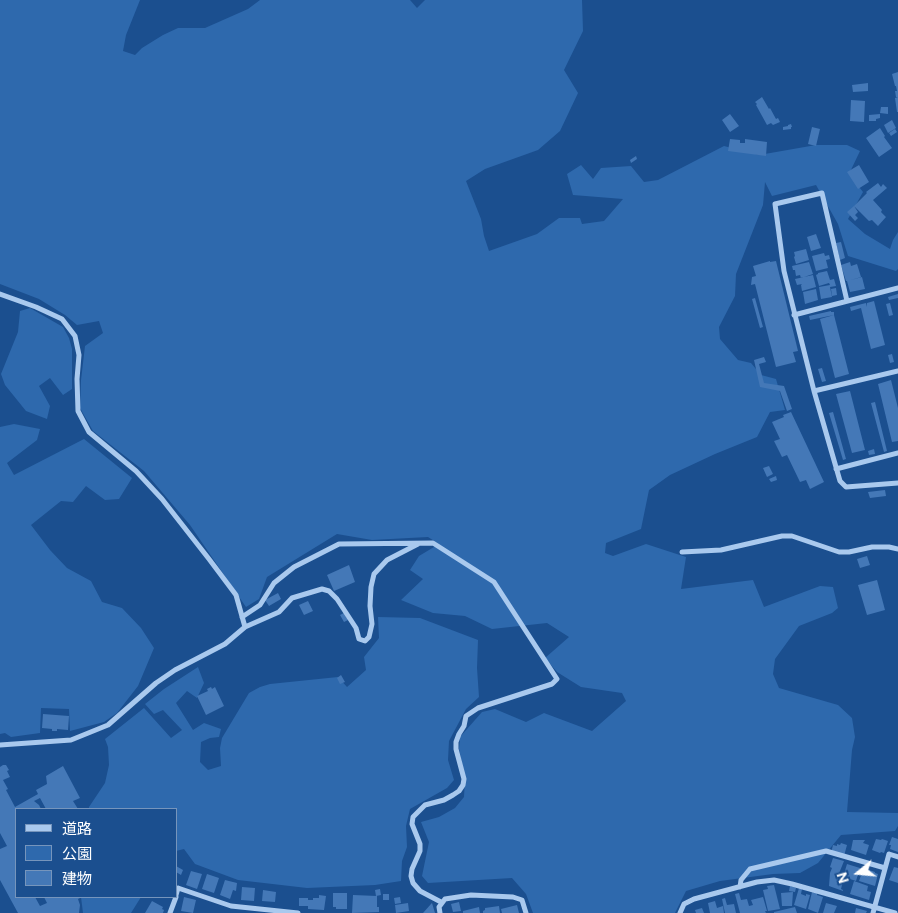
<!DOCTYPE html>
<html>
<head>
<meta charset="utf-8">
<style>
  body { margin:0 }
  #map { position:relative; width:898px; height:913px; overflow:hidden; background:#1b4f8f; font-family:Figtree,"Noto Sans JP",sans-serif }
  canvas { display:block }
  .legend { position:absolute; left:15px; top:808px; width:162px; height:90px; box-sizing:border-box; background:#1b4f8f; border:1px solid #7695bc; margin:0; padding:6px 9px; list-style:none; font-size:15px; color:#fff }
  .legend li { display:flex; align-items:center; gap:10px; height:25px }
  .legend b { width:25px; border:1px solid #7695bc }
  .north { position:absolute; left:833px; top:848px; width:50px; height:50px; -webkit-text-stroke:4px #1b4f8f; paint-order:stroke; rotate:253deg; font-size:14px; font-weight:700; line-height:20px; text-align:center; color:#fff }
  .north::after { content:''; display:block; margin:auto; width:18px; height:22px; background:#fff; clip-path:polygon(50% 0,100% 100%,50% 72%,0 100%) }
</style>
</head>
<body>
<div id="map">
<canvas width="898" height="913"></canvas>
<ul class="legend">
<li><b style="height:6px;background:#a9c9ee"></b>道路</li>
<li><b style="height:14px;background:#2e69ad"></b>公園</li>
<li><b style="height:14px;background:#4478b7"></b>建物</li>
</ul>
<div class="north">N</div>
</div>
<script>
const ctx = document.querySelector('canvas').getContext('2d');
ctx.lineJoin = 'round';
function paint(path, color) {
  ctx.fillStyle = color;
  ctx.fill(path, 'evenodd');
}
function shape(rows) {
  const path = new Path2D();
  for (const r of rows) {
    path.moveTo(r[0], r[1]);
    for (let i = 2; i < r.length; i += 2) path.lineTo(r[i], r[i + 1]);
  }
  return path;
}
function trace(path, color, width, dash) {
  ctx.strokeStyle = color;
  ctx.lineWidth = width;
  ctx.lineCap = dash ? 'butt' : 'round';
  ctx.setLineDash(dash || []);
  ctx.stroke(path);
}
const green = shape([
  [0,0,140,0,126,35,123,51,135,55,142,48,163,35,178,28,205,28,248,9,260,0,410,0,417,8,425,0,582,0,583,31,564,70,578,93,560,131,538,150,485,169,466,181,481,219,484,236,489,251,537,234,559,218,580,218,582,224,604,221,623,199,573,195,567,174,581,165,593,179,601,168,631,166,644,182,658,180,724,146,759,155,816,145,847,145,860,151,849,174,863,192,848,219,865,234,890,249,893,240,898,232,898,269,896,271,848,256,838,224,816,185,772,196,765,182,763,205,736,274,735,296,719,327,720,339,738,360,751,363,761,375,776,379,785,410,770,412,757,437,715,454,670,475,649,490,641,529,606,543,605,553,613,556,646,544,686,557,681,589,753,580,764,607,820,586,833,587,838,608,832,613,799,626,775,659,773,674,779,688,838,705,852,718,855,737,852,750,847,812,898,813,898,826,895,831,841,835,818,863,800,873,773,874,720,881,686,891,675,913,533,913,526,894,512,878,428,883,422,876,429,842,421,822,439,817,455,808,464,797,465,777,459,749,460,737,482,712,495,709,526,722,544,713,592,731,626,701,622,693,581,687,557,672,545,658,569,637,547,623,492,629,465,616,433,613,401,600,423,579,410,570,419,556,439,544,428,537,372,540,337,534,267,577,259,599,246,607,190,525,144,471,93,431,80,408,81,380,85,346,103,333,99,321,77,325,65,315,39,299,0,284],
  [30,308,63,327,69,338,72,349,72,389,63,395,50,378,39,386,50,406,47,419,26,411,5,385,1,374,18,332,20,311],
  [14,424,40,429,37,440,7,463,14,475,84,439,132,478,119,499,105,500,86,486,73,502,61,501,31,525,50,550,67,568,91,581,102,602,122,608,141,628,154,648,138,686,117,713,104,722,70,731,69,709,41,708,40,733,11,737,5,733,0,734,0,427],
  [378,617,420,618,478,640,477,668,479,697,466,709,449,741,448,760,454,780,447,788,410,809,406,826,407,847,402,861,401,881,375,885,307,888,238,880,195,864,184,849,176,851,176,809,89,809,89,807,105,783,109,765,108,747,105,739,144,708,171,738,182,730,163,710,154,714,145,704,164,689,198,667,204,683,197,698,187,691,176,703,193,730,204,723,221,729,219,737,210,738,201,742,200,762,208,770,221,766,220,748,222,738,249,693,260,687,270,684,338,677,347,687,366,670,364,657,379,638],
  [81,897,141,897,131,913,83,913]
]);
const building = shape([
  [898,72,898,97,896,97,895,91,897,91,896,86,895,86,892,74],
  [868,83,868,91,853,92,852,85],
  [762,97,769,109,770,108,776,119,778,118,780,122,773,125,771,123,767,125,756,105,757,104,755,102],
  [898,97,898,112,897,112,895,98],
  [851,100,865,101,864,122,850,121],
  [881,107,888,107,888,114,880,113],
  [730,114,739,126,730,132,722,120],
  [880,114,880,118,876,119,876,121,869,121,869,115],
  [892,120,896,128,888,133,884,125],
  [791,124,792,127,791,127,791,129,783,130,783,127,788,126,788,125],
  [812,127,820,129,816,146,808,144],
  [880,128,885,136,884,137,892,148,879,157,866,138],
  [895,129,897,132,891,136,889,133],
  [730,139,740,140,740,143,745,143,745,139,767,142,766,156,728,151],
  [636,156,637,159,631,163,630,160],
  [859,165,869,182,858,189,847,172],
  [878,183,881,187,883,184,887,188,873,200,882,210,881,212,886,217,878,226,872,220,869,221,854,206,867,193,866,192],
  [854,206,858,212,855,215,858,218,855,221,847,212],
  [816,234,821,248,811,251,807,237],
  [841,242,845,258,840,260,836,243],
  [806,249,809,260,796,264,794,257,795,256,794,252],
  [824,253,825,256,829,255,830,259,826,260,828,268,816,271,812,256],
  [770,261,770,262,776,261,798,351,793,352,796,362,776,367,755,284,751,285,752,277,756,276,753,266],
  [809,262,813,274,801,278,800,275,796,276,795,270,793,270,792,266],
  [850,262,851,266,857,264,861,277,851,280,862,277,865,289,850,292,847,281,846,281,841,265],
  [827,271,830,280,834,279,836,286,830,287,832,297,821,299,819,287,830,285,829,283,819,286,816,275,818,274,818,273],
  [813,275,816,287,802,291,801,285,802,284,797,285,795,279],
  [836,288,837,295,832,296,831,289],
  [816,289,818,300,805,304,803,292],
  [898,294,898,298,889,300,888,297],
  [755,298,763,327,760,328,752,299],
  [874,301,885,345,871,349,861,308,851,311,850,307,866,303,867,307,867,303],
  [890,303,893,315,889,316,886,304],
  [831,311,831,312,834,312,834,315,810,320,809,316],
  [834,315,849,374,835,378,820,319],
  [892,354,894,362,890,363,888,355],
  [764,357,766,362,759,364,764,383,784,386,792,409,787,411,780,391,760,387,754,360],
  [822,368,826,381,822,382,818,369],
  [891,380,898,408,898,441,892,442,878,384],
  [850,391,865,450,852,453,836,394],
  [875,402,887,451,884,452,871,403],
  [791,412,824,482,810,489,806,480,800,482,787,455,782,457,774,441,780,439,772,422,784,417,783,415],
  [833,412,846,459,843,460,829,413],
  [874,449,875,454,869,455,868,451],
  [769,466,773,474,767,477,763,468],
  [776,476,777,480,771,482,769,479],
  [885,490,886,496,870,498,868,492],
  [867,556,870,565,860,568,857,559],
  [349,565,355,582,334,591,327,575],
  [877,580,885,610,867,615,858,585],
  [278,593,281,599,269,606,265,600],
  [308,601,313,611,304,615,299,605],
  [344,613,348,620,344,622,340,615],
  [341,675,345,682,340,684,337,678],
  [211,687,212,689,215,687,224,706,206,715,197,696,208,691,207,689],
  [43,714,69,716,68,730,57,729,57,731,52,731,52,729,42,728],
  [3,765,6,765,9,770,7,771,10,777,3,780,8,789,6,790,15,807,38,794,36,790,47,784,46,776,63,766,80,798,73,801,78,809,46,809,40,798,34,801,39,805,41,809,16,809,16,854,15,855,16,858,16,897,35,897,40,906,47,903,44,897,82,897,78,899,80,905,79,913,18,913,0,880,0,849,7,846,0,833,0,767],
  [892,837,898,839,898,852,890,849,891,845,889,845],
  [876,839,881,840,882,839,888,841,884,853,881,852,880,853,872,850],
  [853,840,865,840,863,843,869,845,866,855,851,850],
  [841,843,847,845,844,856,831,853,833,845,837,846,837,844,840,845],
  [833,858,844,861,838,876,843,877,847,864,860,868,856,881,844,877,841,889,843,890,843,891,829,886,830,873,832,868,830,867],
  [176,866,183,870,181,875,176,872],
  [864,867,866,868,866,869,875,872,875,873,878,874,875,886,859,881],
  [894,867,898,868,898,883,889,880],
  [191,871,202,874,197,889,186,885],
  [207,874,219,878,214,893,202,889],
  [225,880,237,883,236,891,233,890,230,899,220,895],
  [854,881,868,886,867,891,871,892,869,900,850,894],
  [774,885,780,909,768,911,763,890,768,889,767,886],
  [790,886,796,888,795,892,789,891],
  [242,887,255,888,254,901,241,900],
  [799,888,802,889,801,894,806,896,806,894,810,895,806,909,794,905],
  [380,889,381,895,376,896,375,890],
  [263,890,276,892,275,902,262,901],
  [793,892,792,906,782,906,781,893],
  [812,892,817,893,817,895,823,897,818,913,808,909],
  [333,893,347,893,347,909,336,909,336,907,333,907],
  [739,893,741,900,747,899,749,906,753,905,751,900,763,897,767,911,765,911,766,913,740,913,735,894],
  [383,894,389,894,389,900,383,900],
  [319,895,326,896,324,910,308,909,308,900,313,900,313,898,319,898],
  [353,895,377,896,377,907,379,907,379,912,352,913],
  [184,897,196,900,193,913,181,911],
  [400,897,401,903,395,904,394,898],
  [299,898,308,898,308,906,299,906],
  [725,898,727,905,734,904,736,913,725,913,722,899],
  [152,901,163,907,162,909,164,910,163,913,145,913],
  [715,901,717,908,723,906,724,913,710,913,708,903],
  [459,902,461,911,453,912,451,904],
  [408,903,409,911,396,913,395,905],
  [432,903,435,913,423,913,431,904],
  [826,903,837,906,834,913,823,913],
  [517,905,519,913,502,913,501,909],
  [499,906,500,913,483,913,483,911,485,910,485,908],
  [479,907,480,913,463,913,463,911],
  [795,907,797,913,774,913,774,912],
  [702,908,704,913,696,913,695,910],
  [856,908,867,911,866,913,855,913]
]);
const street = shape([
  [0,294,36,307,62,319,75,336,79,355,77,379,78,411,89,432,136,471,162,499,209,559,236,595,245,627,225,644,175,670,156,683,108,725,71,740,0,745],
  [847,301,822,193,775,204,784,271,814,391,840,481,846,487,898,483],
  [794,315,898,288],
  [814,391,898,371],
  [836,469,898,453],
  [682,552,721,550,782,536,792,536,839,552,849,552,872,547,889,547,898,549],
  [242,617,260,605,274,583,294,567,339,544,433,543,494,582,557,679,552,684,478,708,466,716,464,726,459,734,456,742,456,749,464,779,463,785,459,791,453,795,444,800,425,805,413,817,412,824,420,844,420,851,412,869,411,876,413,883,420,891,441,902],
  [245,627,279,612,292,598,322,589,329,591,337,599,356,628,359,639,365,641,369,637,372,624,370,606,371,587,374,574,387,560,418,544],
  [740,887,741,880,750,869,826,851,885,868],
  [176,895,178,888,231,906,298,913],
  [170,913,176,897],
  [440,913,439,907,445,899,471,895,513,897,522,900,526,913],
  [680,913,684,904,694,899,757,882,774,880,792,884,895,913],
  [873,913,889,854,898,857]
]);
paint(green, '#2e69ad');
paint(building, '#4478b7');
trace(street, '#a9c9ee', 5);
</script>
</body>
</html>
